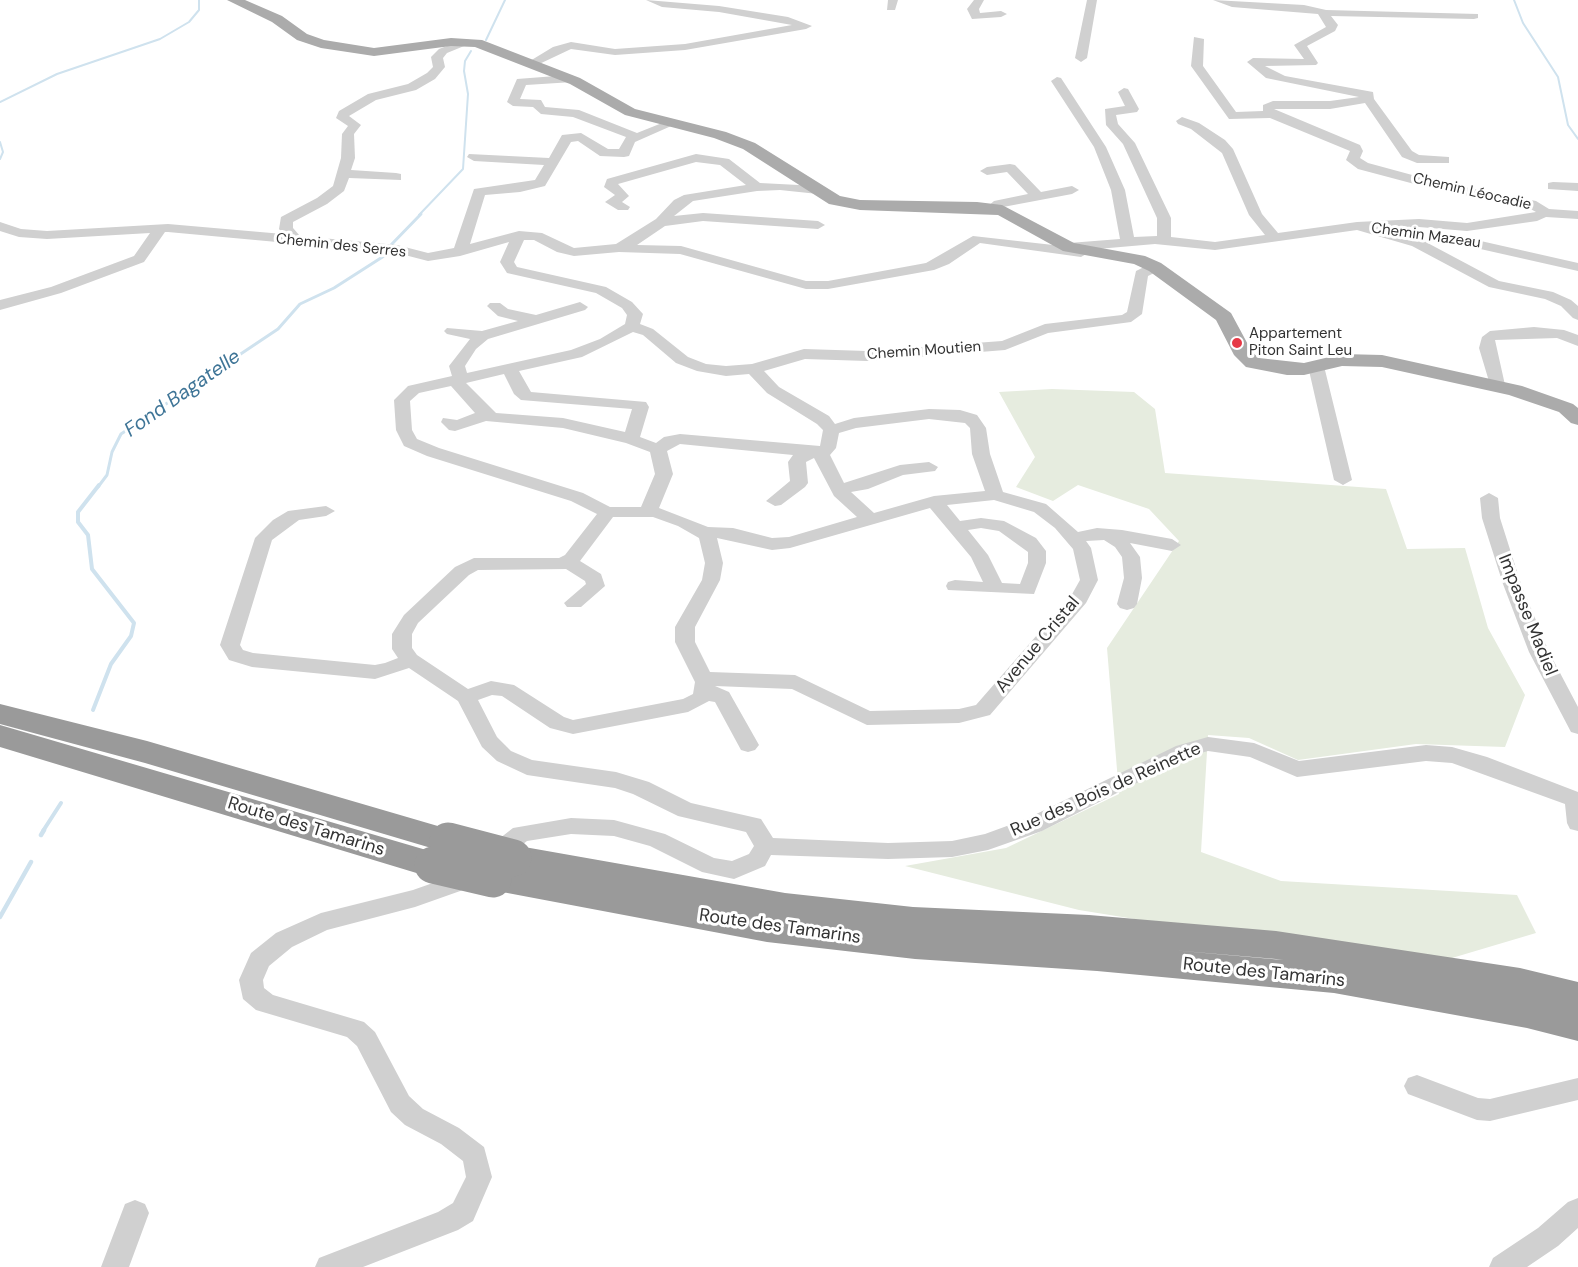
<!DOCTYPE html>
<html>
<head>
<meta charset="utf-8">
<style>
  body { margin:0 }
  canvas { display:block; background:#fff }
</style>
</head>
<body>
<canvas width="1578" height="1267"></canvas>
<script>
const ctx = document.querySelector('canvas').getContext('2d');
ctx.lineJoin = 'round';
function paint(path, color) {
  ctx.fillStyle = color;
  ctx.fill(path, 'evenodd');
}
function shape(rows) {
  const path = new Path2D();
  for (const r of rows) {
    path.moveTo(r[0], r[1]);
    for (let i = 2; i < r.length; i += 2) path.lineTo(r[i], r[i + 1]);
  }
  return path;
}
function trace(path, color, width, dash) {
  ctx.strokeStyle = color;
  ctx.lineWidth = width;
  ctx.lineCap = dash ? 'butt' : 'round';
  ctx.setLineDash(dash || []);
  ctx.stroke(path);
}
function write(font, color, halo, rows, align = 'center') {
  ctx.font = font + ' "DM Sans",sans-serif';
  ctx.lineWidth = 6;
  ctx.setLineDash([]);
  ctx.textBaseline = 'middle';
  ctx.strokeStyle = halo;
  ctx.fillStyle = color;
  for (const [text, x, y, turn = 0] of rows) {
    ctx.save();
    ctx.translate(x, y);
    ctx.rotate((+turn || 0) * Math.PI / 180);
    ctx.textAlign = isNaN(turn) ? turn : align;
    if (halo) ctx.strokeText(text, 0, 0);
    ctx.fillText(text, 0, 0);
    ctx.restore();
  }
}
const green = shape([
  [1052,389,1134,392,1155,409,1165,473,1386,489,1407,549,1465,548,1488,628,1525,695,1505,747,1416,744,1298,760,1249,738,1208,735,1201,852,1281,881,1517,895,1536,933,1425,966,1079,910,905,866,1006,848,1119,794,1107,648,1179,541,1149,509,1078,485,1053,501,1016,487,1035,457,999,392]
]);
const streamFar3 = shape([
  [1514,0,1523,23,1558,77,1568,125,1578,139],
  [486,40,505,0],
  [0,102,57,74,160,39,189,22,199,10,199,0],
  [0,142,3,152,0,159],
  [419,215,463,169,468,94,464,71,465,61,471,51]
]);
const streamFar2 = shape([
  [389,247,421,214],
  [98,487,107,475,112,452,121,434,278,329,300,304,334,288,384,256]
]);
const streamFar1 = shape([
  [93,710,111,664,131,636,134,623,92,569,88,535,78,522,78,512,99,485],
  [43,831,61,803]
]);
const stream = shape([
  [41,835,44,830],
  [0,917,31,862]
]);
const minor = shape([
  [646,0,719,6,788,17,812,26,806,29,685,50,615,55,571,49,535,66,525,64,553,47,571,42,615,49,685,44,792,25,719,12,662,7,646,0],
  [888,0,898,0,895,10,887,10,888,0],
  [974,0,984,0,979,9,980,13,1001,11,1007,14,1001,17,972,19,967,9,974,0],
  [1087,0,1097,0,1087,58,1081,62,1075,58,1087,0],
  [1213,0,1304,5,1326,10,1478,14,1478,18,1474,19,1331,16,1338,25,1335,31,1307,46,1318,63,1316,65,1265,66,1285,76,1373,92,1374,99,1412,151,1419,155,1449,157,1449,163,1417,163,1402,157,1365,103,1330,109,1274,109,1360,145,1363,151,1360,158,1368,163,1438,182,1536,201,1549,209,1578,211,1578,219,1546,217,1537,221,1467,231,1419,227,1381,229,1422,240,1499,281,1553,292,1571,300,1578,306,1578,320,1573,318,1561,306,1545,299,1489,287,1412,246,1357,230,1215,250,1155,244,1086,250,1088,253,1081,257,980,243,949,264,934,270,828,289,806,289,680,254,619,252,574,256,557,252,534,240,524,240,514,262,517,267,606,287,632,302,643,314,640,324,653,329,688,357,706,364,726,366,752,364,804,349,867,351,1002,341,1045,324,1122,315,1127,312,1136,271,1150,264,1160,264,1162,267,1160,270,1148,276,1142,314,1131,322,1048,333,1005,350,867,361,805,359,764,371,779,387,829,416,835,424,854,418,929,409,960,410,977,415,986,428,990,454,1003,492,1046,504,1078,532,1097,528,1122,530,1172,539,1181,545,1172,551,1130,543,1140,557,1142,578,1137,604,1134,608,1127,610,1120,608,1117,604,1124,578,1122,557,1115,547,1104,540,1086,541,1091,548,1098,580,1086,603,990,715,959,723,867,725,792,689,715,686,729,692,759,745,755,750,748,752,741,750,715,702,709,701,688,712,573,734,550,728,502,696,492,695,478,700,497,737,511,751,532,760,616,772,649,782,691,803,761,819,773,838,888,843,952,841,985,834,1026,819,1176,746,1208,737,1254,743,1299,761,1426,745,1452,747,1487,757,1578,792,1578,831,1570,829,1567,823,1565,804,1452,763,1426,761,1297,777,1250,757,1208,751,1190,756,1042,831,988,850,952,857,888,859,771,855,765,866,734,879,702,872,650,846,614,836,571,834,527,841,502,861,494,864,486,861,483,855,486,849,513,828,571,818,614,820,665,834,714,858,732,861,749,854,754,846,746,832,678,816,633,794,615,788,527,775,497,761,482,747,458,701,409,668,375,679,252,667,229,660,220,645,255,538,273,520,288,511,326,506,335,511,326,516,299,520,272,540,240,645,243,650,253,653,375,665,385,663,398,658,392,649,392,634,404,615,455,567,474,558,559,558,565,555,597,514,571,501,427,456,404,446,396,430,394,400,408,386,452,376,449,366,470,339,447,334,444,331,447,328,482,331,518,321,498,316,487,306,490,303,500,303,508,309,536,315,580,302,588,307,585,310,488,339,476,349,465,366,467,373,571,350,600,339,625,324,627,315,622,308,596,293,507,273,500,262,509,242,460,256,428,261,397,253,168,232,165,232,144,262,61,293,0,310,0,300,51,287,134,256,150,233,47,239,19,237,0,231,0,222,21,229,47,231,168,224,283,234,279,229,281,217,317,198,333,186,341,158,342,134,348,126,336,118,339,111,368,94,408,84,427,73,433,67,431,57,439,49,465,39,469,40,469,44,447,53,443,58,445,67,435,79,416,90,376,100,349,116,361,125,354,134,355,158,351,170,396,173,401,174,401,180,349,178,344,191,327,204,293,222,293,228,300,236,397,245,428,253,454,248,474,189,535,180,544,165,474,161,467,157,469,154,549,158,562,135,581,133,608,149,619,149,626,137,573,117,541,114,533,107,513,106,507,102,517,79,569,75,573,76,573,82,526,85,520,99,541,100,545,107,579,110,637,133,672,119,678,123,635,142,629,156,624,157,600,156,578,141,571,142,545,186,520,192,485,195,470,244,519,231,542,233,574,248,616,244,656,219,674,200,684,195,746,185,720,165,696,162,618,184,629,196,622,202,630,207,628,210,618,210,605,202,615,195,604,187,607,179,696,154,729,159,760,183,818,186,825,190,818,194,780,190,757,191,693,201,674,216,703,213,818,221,825,225,818,229,703,221,665,226,637,245,681,246,806,281,828,281,926,263,973,236,1062,246,1069,243,1120,239,1111,190,1094,147,1051,81,1057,77,1061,78,1106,147,1125,190,1134,237,1157,236,1157,218,1123,144,1106,125,1105,109,1125,106,1118,92,1124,88,1128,89,1139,109,1137,112,1116,115,1118,124,1135,143,1171,218,1171,237,1215,242,1265,235,1249,215,1222,153,1191,129,1178,124,1176,121,1182,117,1199,123,1225,140,1233,149,1262,214,1278,233,1357,222,1419,219,1467,223,1536,212,1527,207,1437,190,1358,169,1346,160,1350,151,1270,118,1229,119,1191,66,1194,37,1204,39,1203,66,1236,112,1263,111,1263,105,1273,101,1330,101,1359,97,1266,78,1247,62,1253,58,1304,59,1294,45,1326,27,1318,14,1232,7,1213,0],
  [633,332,643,335,676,363,697,371,726,376,749,374,767,393,817,424,823,430,820,446,680,434,664,437,656,443,640,437,649,407,646,402,531,392,519,371,582,357,633,332],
  [504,374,514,394,521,400,632,409,625,432,563,418,496,413,466,383,504,374],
  [451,386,475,413,457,420,443,418,441,422,449,430,455,431,486,421,563,428,626,443,650,452,655,474,641,507,610,507,583,493,439,448,417,439,412,430,410,401,419,393,451,386],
  [929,419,965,423,970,428,972,454,985,491,934,496,874,513,851,492,868,489,903,475,935,471,938,467,929,462,900,465,844,483,830,455,836,448,839,433,856,428,929,419],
  [680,444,793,455,788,462,790,481,766,501,775,506,781,505,805,487,808,483,806,462,814,458,834,496,857,517,789,537,772,538,733,528,708,527,659,508,673,474,667,451,680,444],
  [994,500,1034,512,1055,528,1073,549,1080,580,1071,596,976,705,959,709,870,711,795,675,710,672,695,642,695,627,720,580,723,563,717,538,772,550,790,548,930,508,971,557,983,582,955,580,948,582,946,586,948,590,1034,594,1046,563,1046,551,1036,538,1004,521,981,518,960,521,947,505,994,500],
  [613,517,653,517,678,526,699,538,705,563,702,580,675,627,675,642,695,682,693,694,683,699,573,720,564,717,514,685,491,681,468,689,417,655,412,648,412,634,418,623,469,575,478,570,566,569,585,581,586,584,564,603,567,607,581,607,605,586,601,574,580,561,613,517],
  [981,528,999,531,1028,552,1028,563,1020,584,1002,583,988,555,968,530,981,528],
  [1010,164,1015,165,1041,192,1072,186,1079,190,1072,194,1003,207,993,212,988,211,986,208,994,201,1028,194,1007,172,987,175,980,171,987,167,1010,164],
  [1553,182,1578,183,1578,191,1548,189,1548,183,1553,182],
  [1441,232,1578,263,1578,271,1436,239,1436,233,1441,232],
  [1534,327,1564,330,1578,335,1578,346,1557,338,1495,340,1505,385,1497,390,1491,388,1479,348,1482,337,1490,331,1534,327],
  [1316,361,1324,366,1352,480,1343,485,1334,480,1308,366,1316,361],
  [1489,493,1498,498,1500,518,1521,584,1549,652,1578,707,1578,734,1571,732,1529,652,1503,584,1482,518,1480,498,1489,493],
  [468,865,476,868,479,874,463,890,415,907,327,930,292,947,269,966,263,980,264,988,273,995,364,1022,375,1032,409,1096,423,1109,459,1128,484,1147,492,1177,473,1221,458,1230,363,1267,315,1267,319,1258,438,1212,453,1203,466,1177,463,1161,441,1144,405,1125,391,1112,357,1046,347,1037,256,1010,243,999,239,980,251,953,276,933,321,913,413,890,447,878,468,865],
  [1417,1075,1478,1098,1490,1099,1578,1078,1578,1100,1490,1121,1477,1120,1408,1094,1404,1086,1408,1078,1417,1075],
  [1578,1198,1578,1228,1558,1246,1527,1267,1489,1267,1493,1258,1538,1228,1568,1202,1578,1198],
  [135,1200,145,1204,149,1213,129,1267,101,1267,125,1204,135,1200]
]);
const major = shape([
  [227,0,245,0,282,16,307,34,324,40,374,48,451,38,482,40,580,78,635,109,726,132,755,143,840,196,860,200,977,202,1002,205,1074,243,1145,256,1161,263,1231,313,1252,352,1259,358,1304,363,1342,354,1382,355,1522,386,1573,404,1578,408,1578,425,1571,423,1559,412,1509,395,1382,367,1342,366,1304,375,1287,375,1246,367,1234,355,1216,320,1149,271,1134,264,1063,251,998,215,860,210,829,204,743,149,714,138,625,115,570,84,475,47,451,46,374,56,321,48,297,40,272,22,227,0]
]);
const highway = shape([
  [0,704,147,741,448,829,460,832,464,841,460,850,448,853,145,763,0,724,0,704],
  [0,725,433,852,445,856,450,865,445,874,433,878,0,747,0,725],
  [513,845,785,893,913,907,1089,915,1276,931,1520,968,1578,982,1578,1041,1527,1028,1334,993,1097,971,915,959,767,942,481,888,476,879,481,870,493,866,507,869,501,867,497,858,501,849,513,845],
  [1171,950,1276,959,1283,960,1171,950]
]);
const highwayBridge = shape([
  [448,841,513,858],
  [433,865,493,879]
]);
const markers = [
  [1237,343,6,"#e63946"]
];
const farStreetnames = [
  ["Chemin Léocadie",1472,192,13],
  ["Chemin Mazeau",1426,236,8],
  ["Chemin des Serres",341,246,6],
  ["Chemin Moutien",924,351,-4]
];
const farPoinames = [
  ["Appartement",1249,334],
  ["Piton Saint Leu",1249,351]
];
const streetNames = [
  ["Impasse Madiel",1527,615,68],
  ["Avenue Cristal",1038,645,-50],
  ["Rue des Bois de Reinette",1106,790,-24],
  ["Route des Tamarins",306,827,17],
  ["Route des Tamarins",780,927,8],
  ["Route des Tamarins",1264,973,6]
];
const waterNames = [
  ["Fond Bagatelle",183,394,-35]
];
paint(green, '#e6ecdf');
trace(streamFar3, '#cfe2ee', 2);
trace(streamFar2, '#cfe2ee', 3);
trace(streamFar1, '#cfe2ee', 4);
trace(stream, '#cfe2ee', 4.5);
paint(minor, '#d0d0d0');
paint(major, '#ababab');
paint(highway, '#9a9a9a');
trace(highwayBridge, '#9a9a9a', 37);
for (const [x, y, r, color] of markers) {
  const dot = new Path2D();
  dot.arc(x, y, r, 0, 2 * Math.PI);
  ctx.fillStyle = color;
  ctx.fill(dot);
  trace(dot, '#fff', 2);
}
write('15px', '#333', '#fff', farStreetnames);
write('15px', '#333', '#fff', farPoinames, 'left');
write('18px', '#333', '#fff', streetNames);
write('italic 20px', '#3f7597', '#fff', waterNames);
</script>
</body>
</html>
